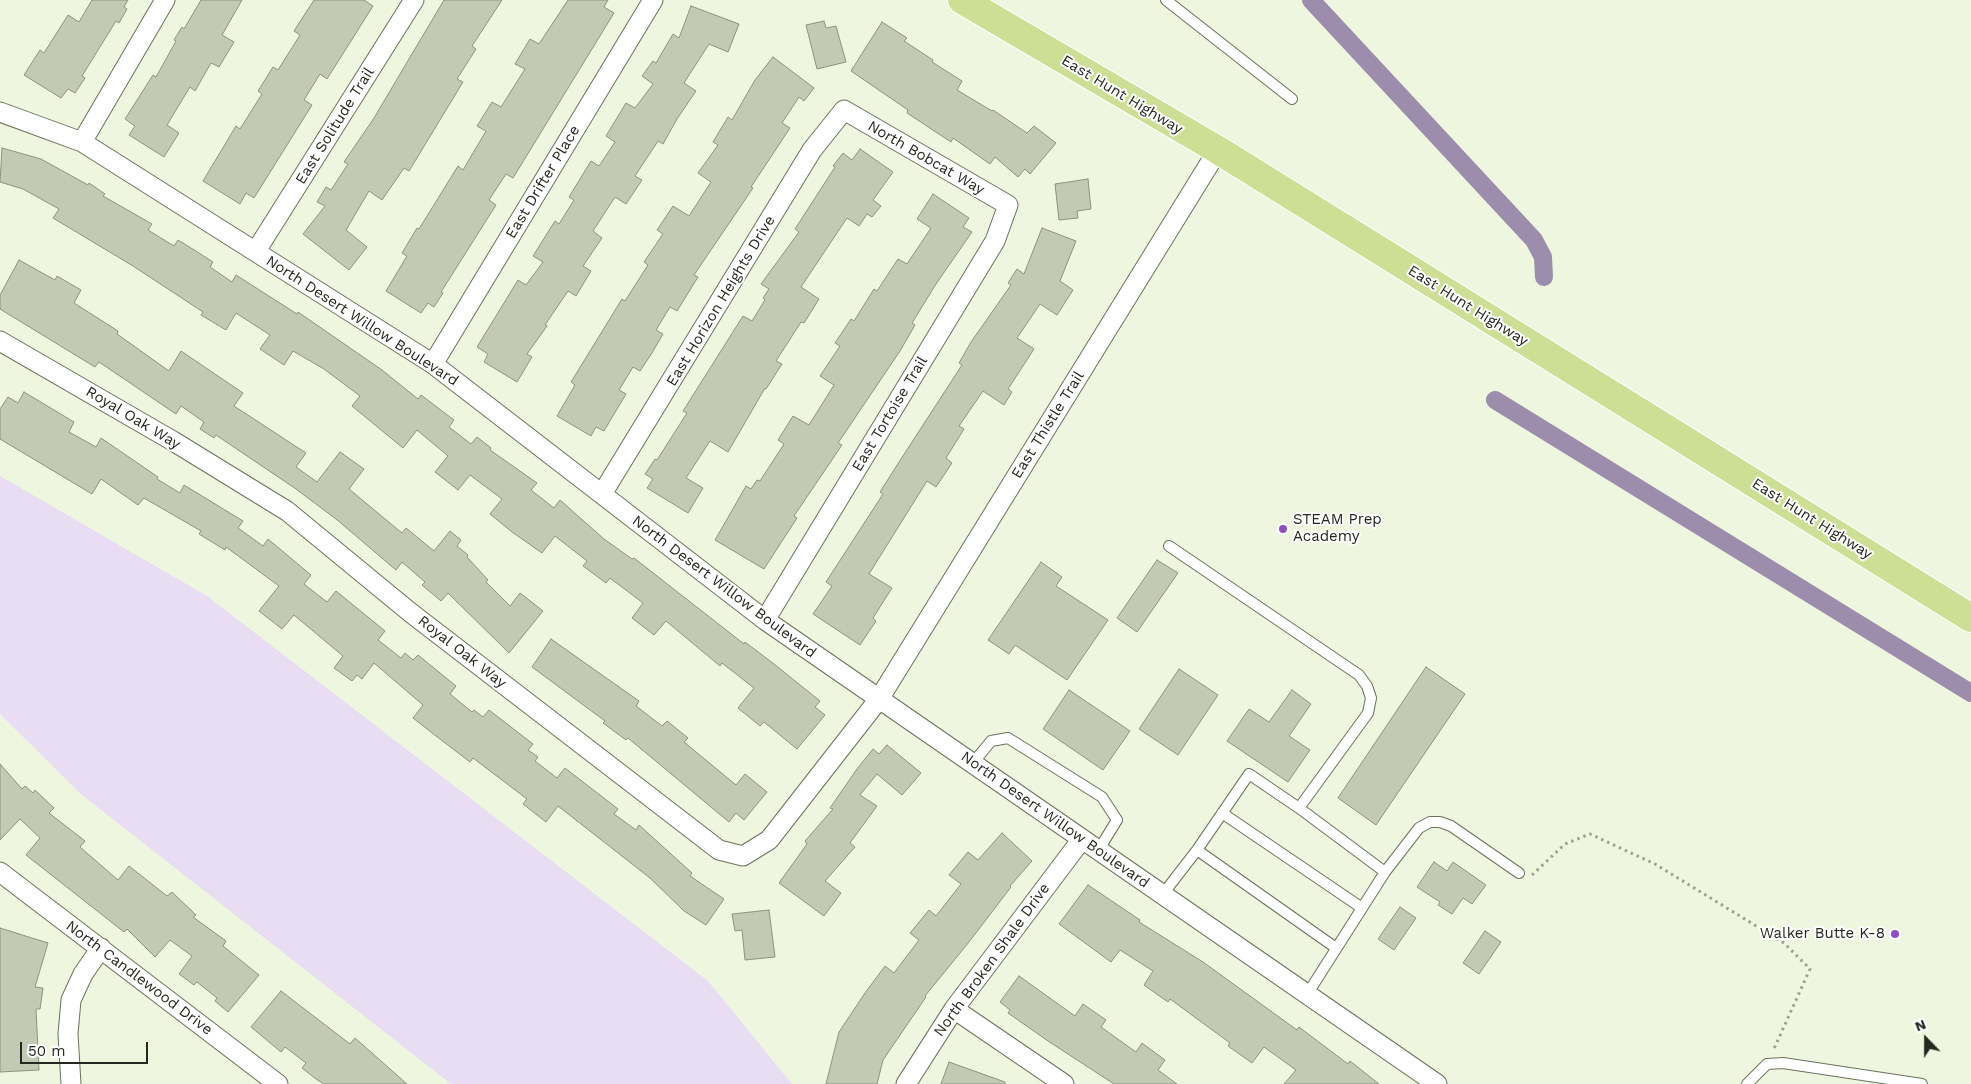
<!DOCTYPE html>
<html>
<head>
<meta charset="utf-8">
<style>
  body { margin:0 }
  #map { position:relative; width:1971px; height:1084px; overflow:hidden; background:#eef6df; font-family:"Work Sans",sans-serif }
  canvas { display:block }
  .north { position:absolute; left:1901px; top:1014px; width:50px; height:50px; -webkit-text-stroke:4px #fff; paint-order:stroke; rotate:338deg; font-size:14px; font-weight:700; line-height:20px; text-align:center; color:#262820 }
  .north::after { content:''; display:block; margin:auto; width:18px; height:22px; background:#262820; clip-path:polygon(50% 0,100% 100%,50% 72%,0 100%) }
  .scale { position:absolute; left:20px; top:1042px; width:128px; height:22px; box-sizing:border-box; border:2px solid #262820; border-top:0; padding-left:6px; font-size:15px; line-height:18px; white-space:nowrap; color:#262820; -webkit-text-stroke:4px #fff; paint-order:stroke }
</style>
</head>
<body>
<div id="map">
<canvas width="1971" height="1084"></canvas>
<div class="north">N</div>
<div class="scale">50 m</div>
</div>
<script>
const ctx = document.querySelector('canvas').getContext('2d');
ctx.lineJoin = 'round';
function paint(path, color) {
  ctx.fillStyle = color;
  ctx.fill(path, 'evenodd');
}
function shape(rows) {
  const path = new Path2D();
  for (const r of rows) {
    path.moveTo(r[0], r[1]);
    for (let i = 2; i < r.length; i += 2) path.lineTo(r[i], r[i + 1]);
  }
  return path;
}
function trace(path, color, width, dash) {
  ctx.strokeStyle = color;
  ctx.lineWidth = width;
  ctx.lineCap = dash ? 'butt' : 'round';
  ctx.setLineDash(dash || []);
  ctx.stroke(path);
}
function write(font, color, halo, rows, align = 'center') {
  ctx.font = font + ' "Work Sans",sans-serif';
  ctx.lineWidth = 4;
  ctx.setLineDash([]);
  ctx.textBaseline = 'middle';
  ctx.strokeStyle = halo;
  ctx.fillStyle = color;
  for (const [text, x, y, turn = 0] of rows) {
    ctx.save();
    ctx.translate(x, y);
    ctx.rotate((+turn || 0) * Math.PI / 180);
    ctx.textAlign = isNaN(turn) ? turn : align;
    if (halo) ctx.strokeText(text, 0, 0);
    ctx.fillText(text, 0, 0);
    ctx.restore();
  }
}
const green = shape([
  [0,476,207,596,708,981,792,1084,451,1084,82,795,0,714]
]);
const canal = shape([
  [1311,0,1534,240,1543,257,1544,277],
  [1495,400,1971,693]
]);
const building = shape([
  [92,0,128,0,124,7,127,9,119,23,116,21,82,76,85,78,75,93,68,89,61,98,24,75,40,50,44,53,68,15,79,22,92,0],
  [201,0,242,0,222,35,234,42,219,67,211,63,195,91,190,87,167,125,179,133,164,157,129,135,135,126,125,119,153,75,156,77,176,41,174,40,182,27,184,29,201,0],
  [314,0,364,0,373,6,327,79,320,74,304,100,312,105,254,198,246,193,240,204,203,181,236,126,240,129,262,94,258,91,273,67,278,70,300,35,294,31,314,0],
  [444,0,502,0,472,46,476,49,457,79,463,82,409,171,404,168,382,200,369,191,346,230,367,247,349,270,303,234,325,206,317,202,326,187,331,190,348,164,344,162,374,118,444,0],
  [568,0,608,0,604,7,614,13,513,178,506,174,489,200,496,205,441,292,443,293,434,307,428,303,421,313,386,291,407,256,402,253,417,228,419,229,458,166,463,170,486,131,477,126,492,102,501,107,525,69,515,64,530,39,539,44,568,0],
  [691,6,739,24,728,52,709,44,684,83,696,91,677,119,663,144,658,141,635,176,642,180,626,204,615,197,593,231,602,238,583,266,591,271,576,296,568,291,545,325,547,326,527,354,532,357,517,382,484,362,488,354,477,347,518,280,526,285,543,262,533,256,555,221,559,224,574,200,569,197,591,161,599,166,615,142,606,136,626,103,635,108,653,84,642,76,653,61,656,63,673,34,679,38,691,6],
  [824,21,826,28,836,26,846,62,817,69,806,25,824,21],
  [882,22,907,38,904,41,933,60,932,62,962,81,957,90,992,111,993,110,1027,133,1034,126,1056,143,1030,174,1025,169,1018,177,995,157,990,164,953,138,951,142,907,113,908,110,851,71,882,22],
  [773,57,814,88,804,101,799,97,782,123,790,128,751,187,753,188,694,275,698,277,677,311,670,307,656,330,663,334,652,353,640,371,633,367,619,390,626,394,604,431,596,427,591,436,557,416,575,385,571,382,622,299,625,301,648,265,644,262,663,234,657,230,673,206,689,216,711,182,698,173,718,145,713,142,728,117,732,120,755,80,773,57],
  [2,148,41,159,88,185,89,183,105,194,103,196,152,224,148,230,174,246,178,240,199,253,213,262,210,267,232,282,236,275,297,314,298,312,382,370,418,399,421,395,454,420,449,427,471,444,477,437,491,448,490,450,537,483,531,490,554,508,560,500,604,539,632,559,634,558,744,644,745,642,774,664,820,701,815,707,825,715,797,749,764,722,760,726,738,708,754,688,722,663,720,666,666,621,654,635,632,618,643,603,610,578,606,583,583,566,587,561,555,536,542,553,512,532,490,514,502,499,470,475,458,490,435,472,448,456,417,430,403,448,352,406,360,396,324,369,293,351,284,365,260,349,270,335,236,313,226,330,201,315,203,312,133,266,53,218,59,209,23,189,0,182,2,148],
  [860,149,893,172,873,200,881,206,872,217,867,214,859,226,847,218,801,287,819,299,804,323,801,322,776,361,782,364,766,389,765,388,728,452,710,441,686,478,703,488,688,513,647,488,653,479,645,474,655,459,657,460,687,413,683,411,743,316,752,321,765,300,763,298,769,289,761,284,799,232,795,229,835,167,833,166,843,153,852,160,860,149],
  [1088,179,1091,209,1077,211,1078,218,1059,220,1055,184,1088,179],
  [933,194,969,218,963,227,972,232,936,284,912,323,915,325,900,351,838,443,842,445,794,516,797,518,764,569,715,540,746,486,751,489,757,480,760,481,784,444,778,440,793,416,809,425,834,385,820,376,840,346,835,343,851,319,854,321,874,289,877,291,898,259,907,264,931,228,917,219,933,194],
  [1042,228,1076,241,1060,281,1073,290,1057,315,1040,304,1017,338,1034,349,1008,389,1012,392,1004,405,983,391,959,426,964,429,946,458,952,463,936,487,927,481,869,574,892,588,873,618,876,621,860,645,813,614,832,586,826,582,883,494,880,492,899,462,962,365,959,363,971,342,1011,285,1008,283,1017,269,1024,274,1042,228],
  [19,260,55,280,57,276,81,290,74,303,118,331,117,334,169,371,181,351,243,393,234,406,306,453,296,467,317,482,340,452,364,469,349,489,402,533,406,528,434,551,450,531,461,540,457,546,468,555,467,557,488,580,486,582,510,606,520,593,543,611,509,653,448,593,441,601,422,585,425,582,402,562,396,570,336,519,296,489,216,435,214,438,200,429,204,422,181,406,176,414,99,362,95,367,0,309,0,295,19,260],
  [24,392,74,422,69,432,96,447,101,438,158,477,157,479,180,493,184,485,243,521,238,528,263,546,268,539,311,575,304,584,327,602,336,591,385,631,378,640,401,658,405,653,413,660,418,655,456,686,450,694,472,712,474,710,483,717,489,710,533,744,528,750,538,757,535,761,557,778,565,768,618,809,614,814,636,830,639,825,692,873,690,876,724,899,706,925,684,911,650,878,558,806,546,822,523,804,527,799,473,758,470,762,436,736,413,718,423,705,374,663,362,679,357,675,352,681,334,668,343,656,294,615,282,629,259,611,279,586,226,547,225,550,199,534,201,531,144,498,138,505,101,479,92,494,0,439,0,409,8,397,18,403,24,392],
  [1157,560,1178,573,1137,632,1117,618,1157,560],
  [1041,562,1062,577,1056,586,1108,620,1067,680,1015,645,1009,654,988,640,1041,562],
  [551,639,639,701,636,706,662,726,667,721,688,738,684,742,736,785,745,774,767,792,744,820,736,813,729,822,628,738,626,740,603,723,605,721,532,667,551,639],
  [1426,667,1465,694,1376,825,1338,798,1426,667],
  [1179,669,1218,695,1178,755,1139,729,1179,669],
  [1069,690,1130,731,1103,770,1043,729,1069,690],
  [1292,690,1311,704,1289,736,1310,750,1288,782,1227,741,1249,709,1269,722,1292,690],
  [887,745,921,773,902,795,877,774,860,795,877,806,850,843,855,847,825,881,841,893,824,916,779,883,807,844,805,841,833,809,830,808,857,769,873,749,879,754,887,745],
  [0,764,22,789,25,786,33,793,35,790,54,808,49,813,85,841,80,847,118,880,129,866,167,896,172,892,196,915,193,917,226,941,223,946,259,975,228,1012,215,1001,217,998,197,982,194,985,179,974,192,956,170,940,155,957,127,929,124,932,26,855,40,838,20,819,0,840,0,764],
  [1002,833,1032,861,1010,886,1011,887,969,942,925,996,926,997,883,1060,877,1084,826,1084,839,1032,865,993,885,966,894,973,919,940,910,933,929,910,936,916,961,884,949,875,968,852,978,860,1002,833],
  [1434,862,1447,871,1453,862,1486,885,1472,904,1463,898,1452,914,1438,905,1440,902,1417,887,1434,862],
  [1088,885,1140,920,1139,922,1203,962,1297,1030,1299,1027,1348,1064,1350,1061,1379,1084,1284,1084,1296,1070,1264,1047,1252,1063,1228,1046,1230,1043,1170,999,1168,1002,1144,985,1153,971,1120,950,1111,962,1059,924,1088,885],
  [1400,907,1416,918,1394,950,1378,939,1400,907],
  [769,910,775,957,745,960,742,930,735,931,732,914,769,910],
  [0,928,48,943,35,987,43,988,40,1009,36,1009,39,1070,0,1072,0,928],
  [1485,931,1501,942,1479,974,1463,963,1485,931],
  [1019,976,1075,1016,1083,1004,1106,1020,1101,1027,1136,1052,1142,1043,1165,1060,1158,1070,1177,1084,1114,1084,1048,1041,1008,1013,1010,1010,1000,1002,1019,976],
  [281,991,350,1044,355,1038,407,1084,324,1084,316,1079,302,1068,306,1063,285,1047,281,1052,251,1027,281,991],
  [949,1062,1005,1082,1005,1084,941,1084,949,1062]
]);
const path = shape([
  [1532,875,1565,844,1590,834,1655,864,1784,943,1810,969,1773,1051]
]);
const lane = shape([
  [1166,0,1292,99],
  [1169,546,1359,675,1367,686,1371,698,1368,713,1299,808],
  [973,763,991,741,1008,738,1102,797,1117,820,1098,851],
  [1222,813,1362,908],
  [1197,850,1336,948],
  [1385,872,1419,828,1430,822,1440,822,1451,826,1519,873],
  [1163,894,1197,850,1249,774,1299,808,1385,872,1308,993],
  [1747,1084,1767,1064,1783,1063,1922,1084]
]);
const street = shape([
  [0,112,82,142,433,364,765,620,1437,1084],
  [82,142,165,0],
  [256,251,414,0],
  [0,341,173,441,287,511,411,613,719,850,743,856,769,840,879,699,1218,150],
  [433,364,653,0],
  [602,494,812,150,844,110,1008,205,995,241,765,620],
  [0,872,278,1084],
  [954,1009,1064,1084],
  [71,1084,68,1034,71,1000,83,974,101,948],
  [906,1084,954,1009,1082,839]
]);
const primary = shape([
  [962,0,1218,150,1971,618]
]);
const markers = [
  [1283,529,5,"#914dc1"],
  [1895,934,5,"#914dc1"]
];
const streetNames = [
  ["East Hunt Highway",1122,95,31],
  ["East Solitude Trail",335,126,-58],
  ["North Bobcat Way",926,158,30],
  ["East Drifter Place",543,182,-59],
  ["East Horizon Heights Drive",721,301,-59],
  ["East Hunt Highway",1468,306,32],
  ["North Desert Willow Boulevard",362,321,33],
  ["East Tortoise Trail",890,414,-59],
  ["Royal Oak Way",133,418,31],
  ["East Thistle Trail",1048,425,-58],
  ["East Hunt Highway",1812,519,32],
  ["North Desert Willow Boulevard",724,587,37],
  ["Royal Oak Way",462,652,38],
  ["North Desert Willow Boulevard",1055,820,35],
  ["North Broken Shale Drive",992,960,-54],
  ["North Candlewood Drive",139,978,37]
];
const poiNames = [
  ["STEAM Prep",1293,520],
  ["Academy",1293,537],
  ["Walker Butte K-8",1885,934,"right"]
];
paint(green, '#e8ddf2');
trace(canal, '#9d8dac', 18);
paint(building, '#c2cab3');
trace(building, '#8c937e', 1);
trace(lane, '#6b725d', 12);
trace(street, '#6b725d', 21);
trace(primary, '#fff', 30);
trace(path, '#9ba090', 3, [2.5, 4]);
trace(lane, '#fff', 10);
trace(street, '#fff', 19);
trace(primary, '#ccdf95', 28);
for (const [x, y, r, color] of markers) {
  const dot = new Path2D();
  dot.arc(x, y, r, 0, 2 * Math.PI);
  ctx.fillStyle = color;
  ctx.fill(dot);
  trace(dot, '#fff', 2);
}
write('15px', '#262820', '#fff', streetNames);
write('15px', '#262820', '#fff', poiNames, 'left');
</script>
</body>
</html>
